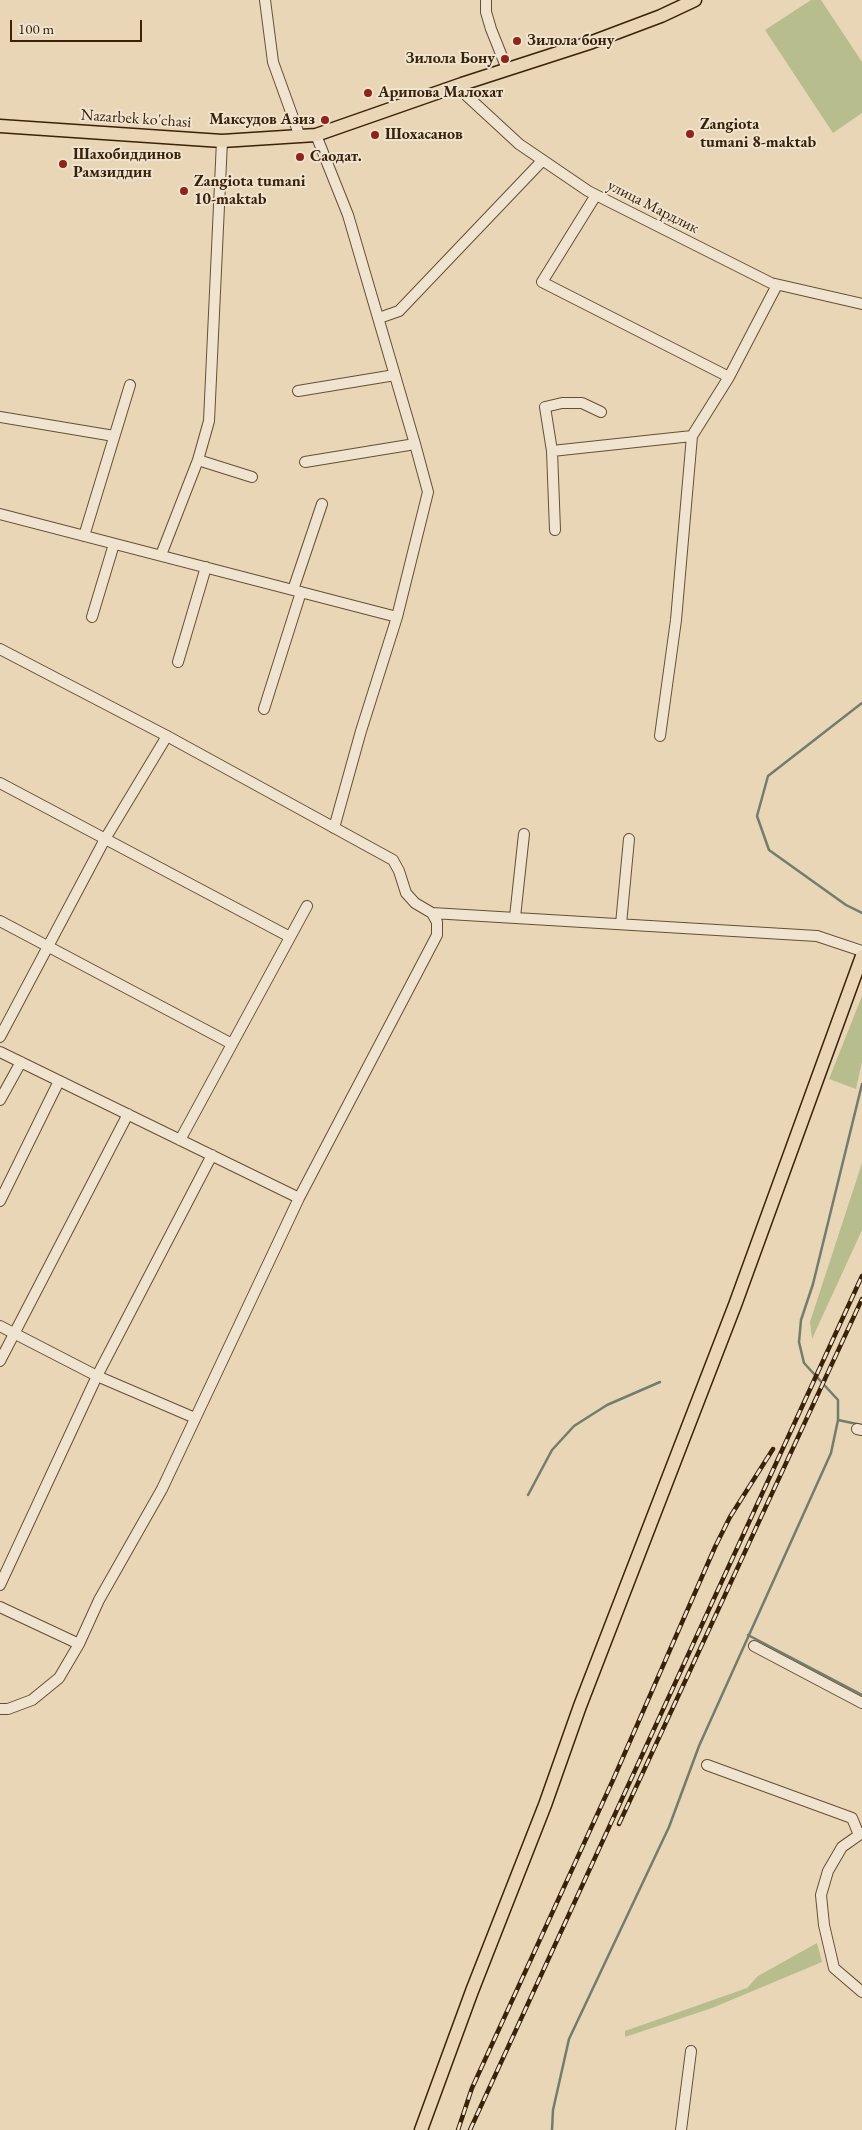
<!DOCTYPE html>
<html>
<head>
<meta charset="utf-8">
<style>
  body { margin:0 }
  #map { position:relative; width:862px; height:2130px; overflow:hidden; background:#e8d6b7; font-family:"EB Garamond",serif }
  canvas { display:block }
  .scale { position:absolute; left:10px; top:20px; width:132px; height:22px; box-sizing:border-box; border:2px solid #3a2209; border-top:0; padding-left:6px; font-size:15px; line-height:18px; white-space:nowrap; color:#3a2209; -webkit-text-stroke:4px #f0e4d0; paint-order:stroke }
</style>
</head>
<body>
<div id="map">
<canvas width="862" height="2130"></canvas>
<div class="scale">100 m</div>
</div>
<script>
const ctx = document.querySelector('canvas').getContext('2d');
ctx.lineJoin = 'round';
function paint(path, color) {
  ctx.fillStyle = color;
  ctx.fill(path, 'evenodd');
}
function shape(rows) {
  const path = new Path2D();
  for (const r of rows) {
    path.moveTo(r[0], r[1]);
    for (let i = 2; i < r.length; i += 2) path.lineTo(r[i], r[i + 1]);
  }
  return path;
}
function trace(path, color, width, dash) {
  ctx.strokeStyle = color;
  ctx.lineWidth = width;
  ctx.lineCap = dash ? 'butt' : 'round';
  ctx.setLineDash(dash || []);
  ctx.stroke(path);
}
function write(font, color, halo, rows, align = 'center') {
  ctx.font = font + ' "EB Garamond",serif';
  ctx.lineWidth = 4;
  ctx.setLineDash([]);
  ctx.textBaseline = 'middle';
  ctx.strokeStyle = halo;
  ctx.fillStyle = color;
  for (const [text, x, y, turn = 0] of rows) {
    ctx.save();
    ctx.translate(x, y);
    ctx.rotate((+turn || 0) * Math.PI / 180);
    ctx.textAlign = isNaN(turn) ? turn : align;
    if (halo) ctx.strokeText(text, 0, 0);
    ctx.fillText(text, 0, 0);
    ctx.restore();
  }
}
const green = shape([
  [811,0,821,0,862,62,862,113,833,133,765,30],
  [862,996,862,1062,856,1089,829,1079],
  [862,1163,862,1230,812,1339,810,1322],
  [817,1943,822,1962,712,2008,625,2037,625,2031,747,1988,758,1976]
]);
const stream = shape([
  [862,703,768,776,757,816,769,850,846,905,862,913],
  [838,1420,862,1425],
  [528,1495,552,1450,574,1426,607,1405,660,1382],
  [748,1635,862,1695],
  [552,2130,553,2110,569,2039,669,1827,699,1746,831,1453,838,1420,838,1400,804,1363,799,1342,801,1320,813,1284,862,1084]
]);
const minor = shape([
  [265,0,273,62,300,137],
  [486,0,486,12,491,29,507,69],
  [462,84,467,96,519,144,588,191,771,283,862,304],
  [316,135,348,215,415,444,428,492,397,617,361,731,334,828],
  [596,195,542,282,729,377],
  [379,318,399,311,542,161],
  [298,391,395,375],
  [0,417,114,436],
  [552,451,692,436],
  [198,460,252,477],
  [305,462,415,444],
  [0,514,397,617],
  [555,530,552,451,545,407,562,403,582,403,601,412],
  [84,536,130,385],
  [161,555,198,460,209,421,222,141],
  [293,590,322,504],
  [92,617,114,544],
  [0,649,167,736,393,860,399,871,406,893,415,903,432,913,437,922,437,935,299,1198,162,1489,99,1600,79,1644,59,1678,32,1700,8,1709,0,1709],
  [178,662,206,567],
  [264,709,301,592],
  [660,736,676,620,692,436,729,377,777,285],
  [0,783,290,937],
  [432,913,817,936,862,951],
  [515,917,524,834],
  [0,921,232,1044],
  [621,924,629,839],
  [0,1037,105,839,167,736],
  [0,1052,299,1198],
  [0,1100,21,1062],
  [180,1140,307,906],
  [0,1201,59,1081],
  [0,1326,97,1376,195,1418],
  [0,1361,128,1114],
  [857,1429,862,1430],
  [0,1585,97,1376,212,1155],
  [0,1607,79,1644],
  [754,1646,862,1703],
  [707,1765,852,1818,859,1835],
  [862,1833,842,1847,828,1871,821,1895,824,1925,834,1968,862,1992],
  [681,2130,691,2051]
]);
const major = shape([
  [0,126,222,141,316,135,462,84,592,42,661,16,695,0],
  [421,2130,472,1991,545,1805,580,1706,735,1305,862,956]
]);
const rail = shape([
  [619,1824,862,1299],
  [458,2130,472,2088,613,1780,715,1547,730,1517,773,1449],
  [470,2130,862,1276]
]);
const markers = [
  [517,41,5,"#8f2418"],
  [505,59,5,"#8f2418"],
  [368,93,5,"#8f2418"],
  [325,120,5,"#8f2418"],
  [690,134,5,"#8f2418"],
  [375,135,5,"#8f2418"],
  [300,157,5,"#8f2418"],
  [63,164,5,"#8f2418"],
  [184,191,5,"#8f2418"]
];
const poiNames = [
  ["Зилола бону",527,41],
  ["Зилола Бону",495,59,"right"],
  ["Арипова Малохат",378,93],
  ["Максудов Азиз",315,120,"right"],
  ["Zangiota",700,125],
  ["tumani 8-maktab",700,143],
  ["Шохасанов",385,135],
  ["Шахобиддинов",73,155],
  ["Рамзиддин",73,173],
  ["Саодат.",310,157],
  ["Zangiota tumani",194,182],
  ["10-maktab",194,200]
];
const streetNames = [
  ["Nazarbek ko'chasi",136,119,4],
  ["улица Мардлик",653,207,27]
];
paint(green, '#b8bd8d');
trace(stream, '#727d6d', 2.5);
trace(minor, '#664f34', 12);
trace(major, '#3a2209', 15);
trace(minor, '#f0e4d0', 10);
trace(major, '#e8d6b7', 12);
trace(rail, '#3a2209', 4.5);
trace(rail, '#f0e4d0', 2.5, [8]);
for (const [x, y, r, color] of markers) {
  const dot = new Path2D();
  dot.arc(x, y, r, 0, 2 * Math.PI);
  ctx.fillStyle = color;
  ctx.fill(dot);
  trace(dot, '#f0e4d0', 2);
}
write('bold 16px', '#3a2209', '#f0e4d0', poiNames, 'left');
write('16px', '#3a2209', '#f0e4d0', streetNames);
</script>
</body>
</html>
